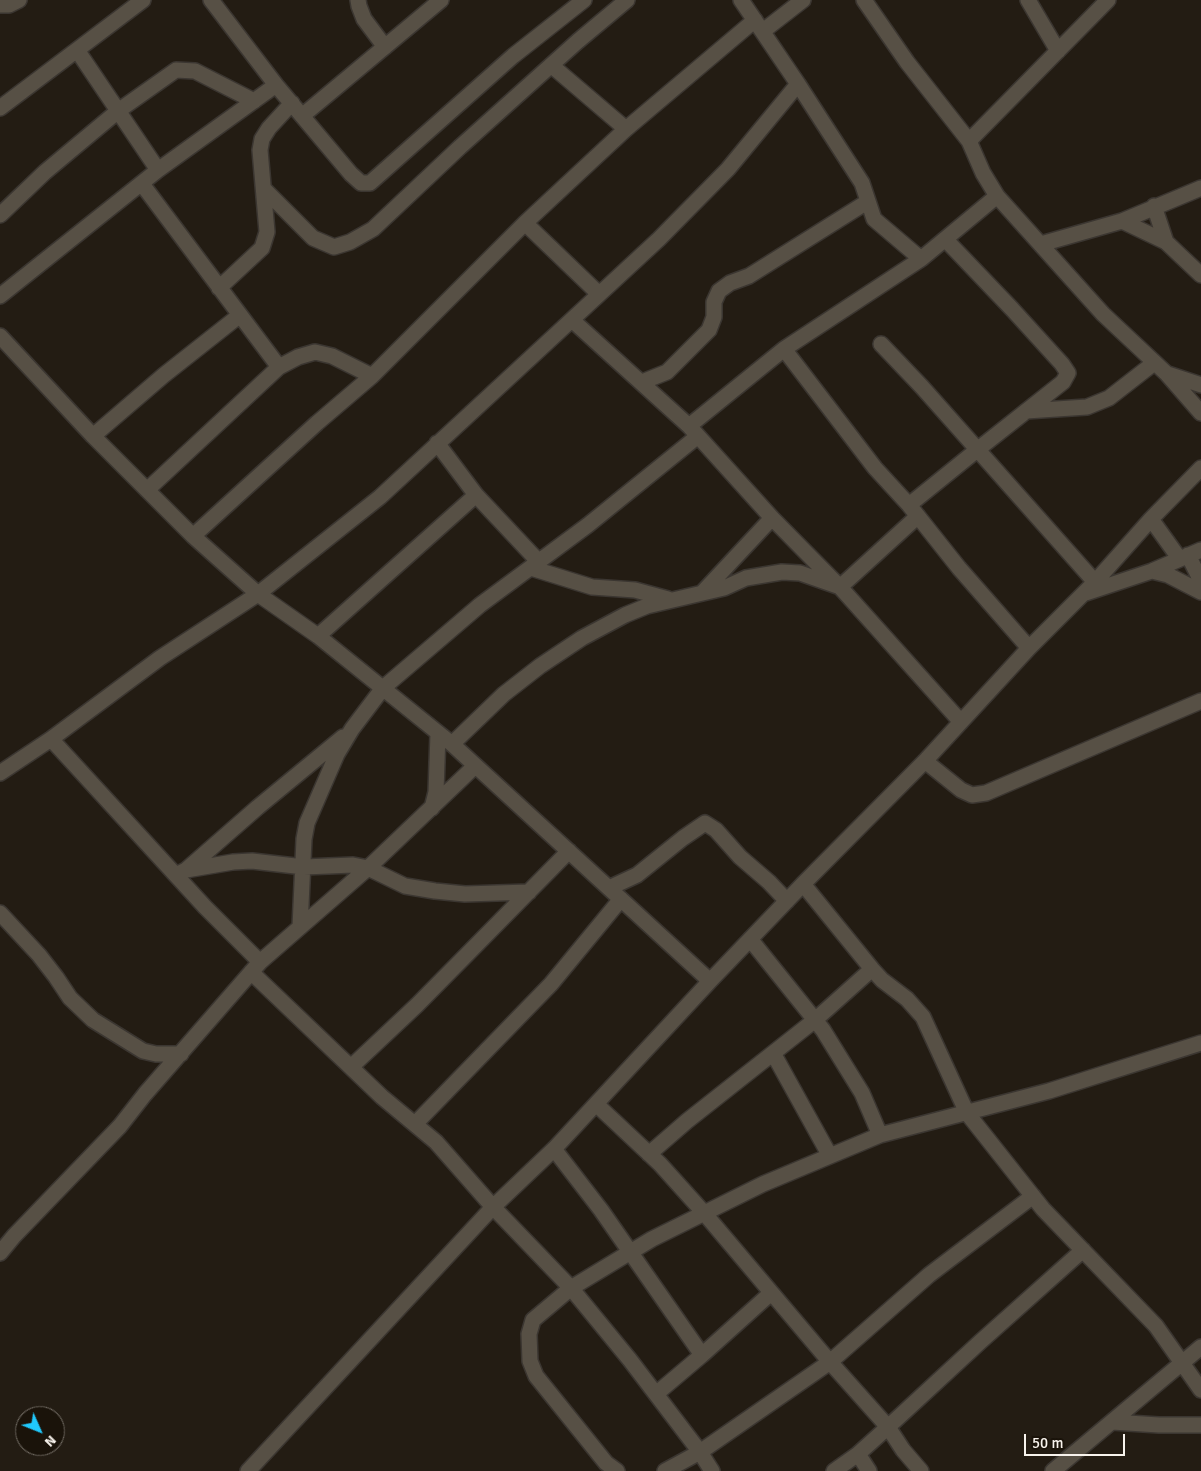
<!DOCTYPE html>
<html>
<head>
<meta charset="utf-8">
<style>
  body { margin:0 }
  #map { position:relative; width:1201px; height:1471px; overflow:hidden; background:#231c13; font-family:Signika,sans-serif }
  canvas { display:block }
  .north { position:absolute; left:15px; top:1406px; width:50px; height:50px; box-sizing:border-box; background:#1a130a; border:1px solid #736d65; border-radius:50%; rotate:134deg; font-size:14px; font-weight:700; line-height:20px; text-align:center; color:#f8f3ed }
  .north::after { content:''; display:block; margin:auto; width:18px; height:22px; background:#20c9fd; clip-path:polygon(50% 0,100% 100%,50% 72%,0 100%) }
  .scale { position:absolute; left:1024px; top:1434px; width:101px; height:22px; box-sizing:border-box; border:2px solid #f8f3ed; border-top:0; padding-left:6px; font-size:15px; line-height:18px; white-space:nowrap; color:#f8f3ed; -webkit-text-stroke:4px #1a130a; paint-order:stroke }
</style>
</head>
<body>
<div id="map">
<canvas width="1201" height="1471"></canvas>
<div class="north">N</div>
<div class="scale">50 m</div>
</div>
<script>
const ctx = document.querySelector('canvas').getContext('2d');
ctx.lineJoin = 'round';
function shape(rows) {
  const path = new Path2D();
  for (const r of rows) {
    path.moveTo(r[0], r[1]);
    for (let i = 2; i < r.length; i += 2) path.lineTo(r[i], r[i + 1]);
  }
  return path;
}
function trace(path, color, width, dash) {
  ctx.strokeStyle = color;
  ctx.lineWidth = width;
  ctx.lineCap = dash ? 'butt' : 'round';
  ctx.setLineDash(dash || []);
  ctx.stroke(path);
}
const minor = shape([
  [211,0,276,85,351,174,361,183,370,183,513,56,584,0],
  [358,0,359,6,364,19,385,47],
  [741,0,798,84,862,183,874,219,921,259,997,196],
  [864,0,907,62,969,141,983,173,997,196,1103,314,1167,374,1201,413],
  [1028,0,1058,51],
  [0,5,9,5,19,0],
  [763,31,803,0],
  [77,50,158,170],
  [551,65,626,129],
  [0,108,143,0],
  [302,116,441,0],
  [969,141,1108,0],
  [142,184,279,367],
  [264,189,313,238,334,247,350,242,373,229,460,147,578,41,627,0],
  [1154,206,1166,242],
  [0,215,45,172,118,111,176,70,195,71,254,101],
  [1122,221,1166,242,1201,275],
  [525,223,599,294],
  [1041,244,1122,221,1201,188],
  [219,288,262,248,267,232,260,150,262,139,269,128,292,103],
  [0,296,158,170,276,85],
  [572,320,689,426,772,518,840,587,961,722],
  [0,336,93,436,193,536,258,594,318,636,452,744,710,981],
  [881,344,922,387,1095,582],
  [784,349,875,468,909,505,959,568,1029,648],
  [1168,374,1201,385],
  [642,382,667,372,709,330,714,317,714,302,719,291,730,283,749,276,867,202],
  [1026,411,1087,407,1109,398,1154,363],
  [689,426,784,349,921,259],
  [93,436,164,375,240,315],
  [437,443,476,495,539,562],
  [147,490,279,367,298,357,315,352,332,356,372,376],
  [909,505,977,450,1063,382,1068,373,1062,364,1012,309,945,239],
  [1151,519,1179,558],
  [193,536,317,423,372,376,525,223,626,129,755,20],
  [1188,555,1201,581],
  [531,568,592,587,635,590,668,599],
  [1152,571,1168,575,1201,592],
  [702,593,772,518],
  [1086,593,1152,571,1201,550],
  [318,636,476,495],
  [51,739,205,907,260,962],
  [452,744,504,694,540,666,582,638,625,615,647,606,724,588,746,578,782,572,800,573,840,587,918,516],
  [925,761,961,790,972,795,986,793,1201,701],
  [0,773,51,739,160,658,258,594,380,497,659,239,728,169,798,84],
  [432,808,436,792,438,733],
  [186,870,258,807,343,737],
  [176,875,186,870,233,862,252,861,304,867,353,865,368,868,405,886,435,891,465,894,529,892],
  [803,884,872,969,882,980,907,999,923,1017,967,1113,1043,1209,1156,1326,1201,1390],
  [609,888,637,875,683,838,705,823,716,830,740,857,769,882,787,901],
  [0,913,39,955,56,977,70,998,93,1020,143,1051,156,1054,181,1054],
  [300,927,304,839,307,823,337,754,352,729,383,688,480,605,588,525,698,436],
  [750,939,823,1030,862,1093,880,1135],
  [251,972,382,1097,436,1142,493,1207,571,1288,630,1360,700,1452,712,1471],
  [773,1053,830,1156],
  [351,1067,417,1005,569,851],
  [596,1104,660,1164,705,1214,830,1362,888,1427,903,1450,921,1471],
  [415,1124,551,984,621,899],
  [554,1149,601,1210,702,1355],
  [649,1154,687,1121,815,1020,872,969],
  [0,1253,14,1236,120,1126,145,1094,260,962,368,868,475,766],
  [656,1394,702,1355,771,1293],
  [1112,1422,1159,1425,1201,1425],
  [858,1454,869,1471],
  [248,1471,493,1207,554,1149,710,981,803,884,925,761,1029,648,1095,582,1151,519,1201,468],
  [617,1471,606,1463,536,1376,530,1361,529,1334,533,1320,571,1288,652,1239,763,1184,880,1135,1049,1091,1201,1043],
  [665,1471,700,1452,830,1362,929,1275,1033,1196],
  [834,1471,858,1454,888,1427,980,1342,1083,1250],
  [1053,1471,1201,1347]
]);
trace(minor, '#3b3631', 18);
trace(minor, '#575045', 15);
</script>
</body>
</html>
